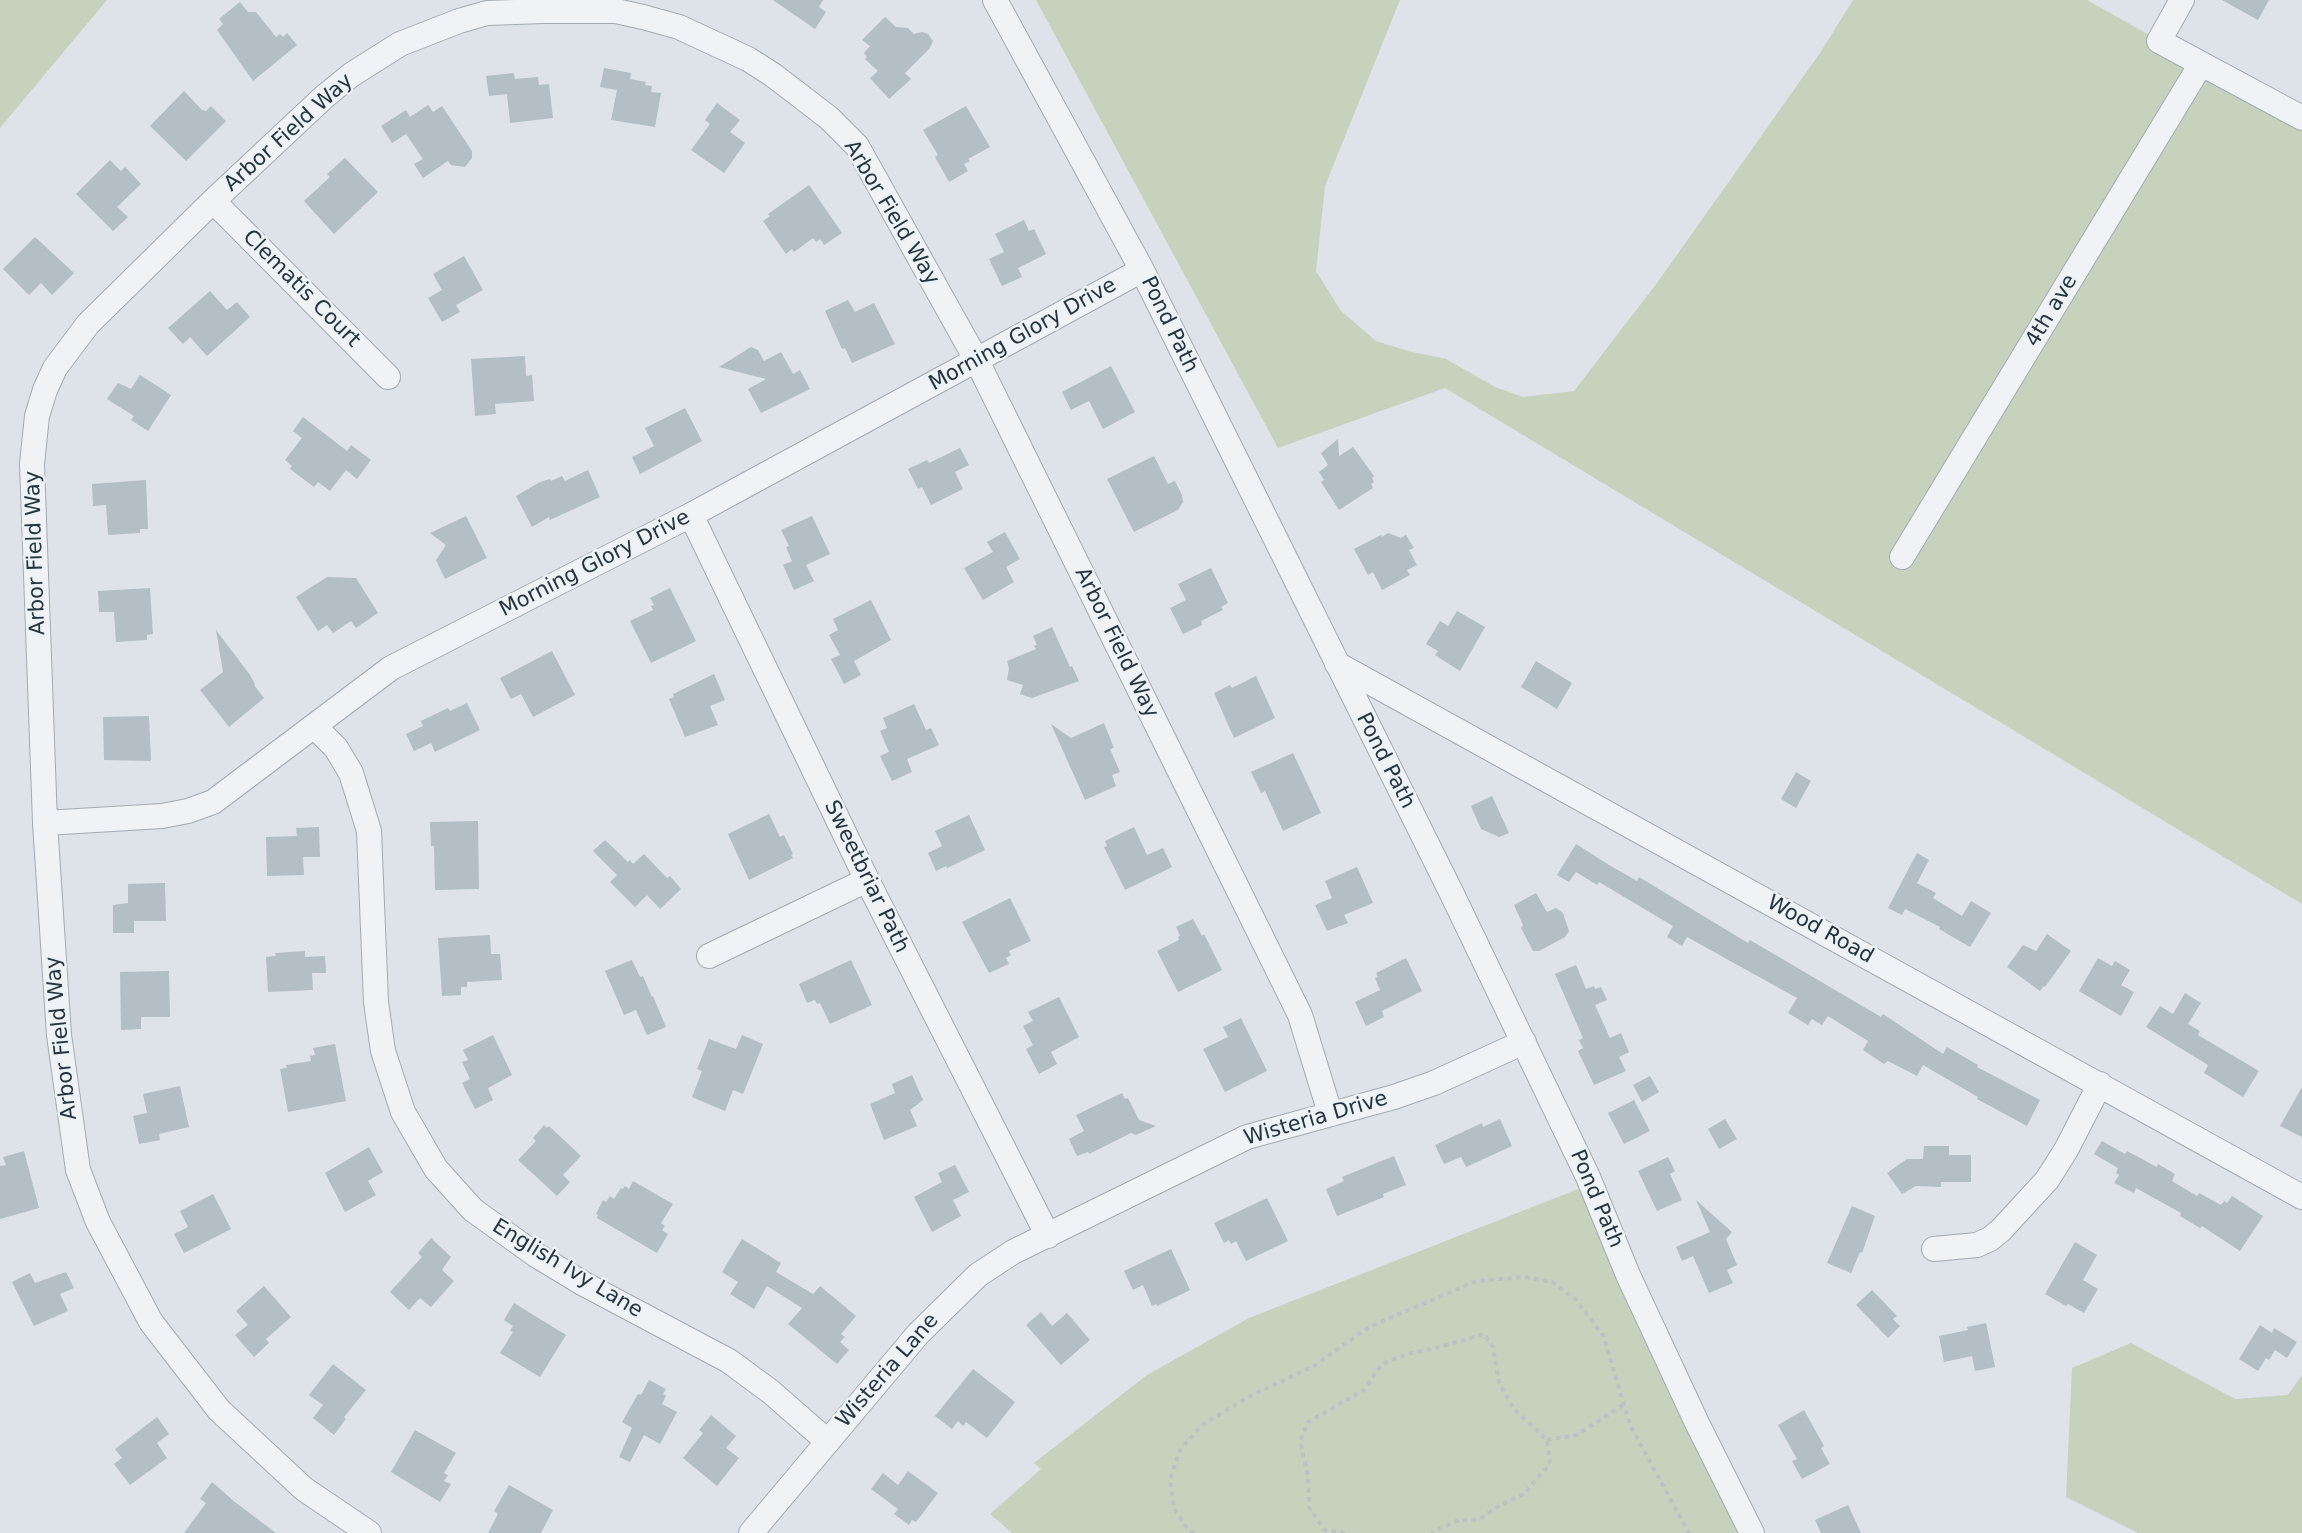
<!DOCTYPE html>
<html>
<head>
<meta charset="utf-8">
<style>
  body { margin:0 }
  canvas { display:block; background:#dde3e8 }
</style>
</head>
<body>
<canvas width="2302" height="1533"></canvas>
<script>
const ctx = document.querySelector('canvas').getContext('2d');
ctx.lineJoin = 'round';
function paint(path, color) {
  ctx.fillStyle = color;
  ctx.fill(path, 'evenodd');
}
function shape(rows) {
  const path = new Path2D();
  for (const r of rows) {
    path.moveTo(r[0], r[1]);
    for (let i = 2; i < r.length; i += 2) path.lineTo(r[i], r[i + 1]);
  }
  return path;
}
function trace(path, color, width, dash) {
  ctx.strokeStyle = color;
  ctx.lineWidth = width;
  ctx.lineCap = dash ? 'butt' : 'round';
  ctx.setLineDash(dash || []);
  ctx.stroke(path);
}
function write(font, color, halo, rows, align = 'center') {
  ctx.font = font + ' "DejaVu Sans",sans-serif';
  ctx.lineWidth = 5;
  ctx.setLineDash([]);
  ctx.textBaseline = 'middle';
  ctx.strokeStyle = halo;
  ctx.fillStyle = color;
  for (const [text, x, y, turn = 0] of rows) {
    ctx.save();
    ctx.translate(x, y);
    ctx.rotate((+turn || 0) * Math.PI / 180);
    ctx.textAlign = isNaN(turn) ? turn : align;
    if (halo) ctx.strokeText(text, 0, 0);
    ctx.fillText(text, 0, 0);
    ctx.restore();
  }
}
const green = shape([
  [0,0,107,0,0,128],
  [1036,0,1400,0,1325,186,1316,271,1341,311,1376,341,1408,351,1446,359,1495,387,1523,397,1574,391,1657,283,1820,53,1853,0,2087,0,2302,121,2302,904,1445,388,1278,448],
  [1586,1186,1740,1533,1012,1533,990,1514,1041,1469,1034,1463,1147,1375,1249,1318],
  [2131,1343,2235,1399,2288,1395,2302,1375,2302,1533,2138,1533,2066,1497,2072,1368]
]);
const building = shape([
  [773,0,823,0,819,7,826,12,815,29],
  [2222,0,2269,0,2258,20],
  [240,2,248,12,256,12,276,37,280,34,283,37,287,33,297,45,253,81,217,30,223,24,219,19],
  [885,17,896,27,908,28,914,34,922,32,928,34,933,41,930,48,905,73,911,79,889,99,870,78,878,71,865,59,867,57,864,53,870,46,862,40],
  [604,68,631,73,630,79,646,82,645,85,652,86,651,92,661,93,655,127,611,120,617,90,600,87],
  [514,73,515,79,538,77,539,85,549,84,553,118,510,123,507,94,489,96,486,76],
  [184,91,202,110,206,111,211,106,226,121,186,161,150,126],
  [717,103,740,120,730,132,745,143,724,173,691,150,710,124,705,120],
  [428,105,433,112,442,106,472,151,472,158,465,167,451,165,448,161,423,178,414,164,423,159,406,134,392,143,381,126,406,110,410,117],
  [966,106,990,147,968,159,970,161,964,164,968,171,949,182,935,157,938,155,923,130],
  [345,158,378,192,334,234,304,201,330,177,327,174],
  [110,160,121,171,125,167,141,184,117,207,128,217,113,231,76,194],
  [809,185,842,233,824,245,820,239,816,242,813,238,794,252,792,249,786,254,763,221,770,216,768,214],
  [1024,220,1029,231,1034,229,1046,254,1018,268,1022,277,1002,286,989,259,1004,252,995,234],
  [35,237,74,273,52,295,41,283,29,295,3,269],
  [464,256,483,290,456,305,460,312,442,322,428,298,442,290,433,274],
  [210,291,227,310,237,302,250,317,207,356,190,337,183,344,168,328],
  [848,300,855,312,874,303,895,344,852,363,845,348,842,349,825,311],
  [751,347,758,350,764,361,781,352,793,374,800,370,810,389,761,413,748,389,766,379,719,367],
  [525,356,526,376,532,375,534,401,495,404,496,414,475,416,471,359],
  [1111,366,1135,412,1103,429,1089,401,1071,410,1062,392],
  [140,375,171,395,148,431,131,420,134,416,107,399,118,383,131,389],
  [685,408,702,441,640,474,632,457,654,446,645,428],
  [303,417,347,451,351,445,371,460,357,479,346,470,330,491,318,482,314,487,290,469,292,466,285,460,302,438,293,431],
  [1338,439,1339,456,1353,447,1374,476,1372,478,1374,482,1371,484,1373,488,1339,510,1321,482,1324,480,1319,472,1328,465,1321,453],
  [960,448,969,465,955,472,963,489,931,505,922,487,918,489,908,469,927,460,929,463],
  [1154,456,1168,484,1175,481,1182,495,1183,502,1178,510,1134,532,1107,479],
  [588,470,600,497,550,520,549,517,532,527,516,496,540,482,550,479,551,481,562,476,565,481],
  [146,480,148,529,140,529,140,533,108,535,106,505,93,506,92,484],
  [466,516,487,558,445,579,436,560,446,545,430,533],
  [812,516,830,554,806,565,814,581,794,590,783,565,792,561,786,547,789,546,781,530],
  [1005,532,1020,559,1006,567,1014,582,983,600,964,568,993,552,987,542],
  [1388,533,1401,538,1406,535,1414,548,1409,550,1417,565,1407,570,1410,575,1382,590,1373,572,1368,575,1354,549,1381,535,1382,537],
  [1211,568,1228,603,1221,607,1223,610,1201,621,1202,625,1183,634,1170,608,1186,600,1178,584],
  [327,577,356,578,378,613,356,628,351,621,333,633,327,625,318,631,296,597],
  [150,588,153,634,147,635,147,640,116,642,114,612,99,612,98,591],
  [670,588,696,641,651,663,630,621,653,610,651,606,654,605,650,598],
  [871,600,891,640,854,661,861,675,844,684,831,659,840,655,829,635,838,630,833,619],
  [1457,611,1485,627,1460,671,1435,655,1438,651,1426,644,1440,621,1448,626],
  [1052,627,1070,667,1072,666,1079,681,1032,698,1020,694,1023,685,1007,680,1009,668,1007,661,1036,649,1034,646,1037,645,1033,636],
  [216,630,250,675,255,684,254,685,264,698,229,727,200,690,223,672],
  [552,651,575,695,533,717,521,694,511,699,500,678],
  [1536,661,1572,683,1557,709,1521,687],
  [714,674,725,700,710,706,718,725,685,737,669,699,674,697,673,694],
  [1256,676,1275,718,1234,738,1214,693,1230,685,1232,688],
  [467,703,480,730,435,752,431,743,414,751,406,734,423,726,421,721,448,708,450,711],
  [914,704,926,730,931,728,939,745,907,759,912,772,892,781,880,756,889,752,880,731,887,728,883,718],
  [149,716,151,761,104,760,103,717],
  [1104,723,1114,748,1110,749,1120,772,1112,775,1116,786,1085,800,1051,724,1071,738],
  [1293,753,1321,813,1283,831,1265,791,1261,793,1251,772],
  [1796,772,1811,781,1796,808,1781,799],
  [1492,796,1509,833,1499,837,1481,829,1471,806],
  [769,814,780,837,784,835,793,854,791,855,793,858,749,880,728,834],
  [969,815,985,850,947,868,946,866,936,871,928,853,942,846,935,831],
  [478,821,479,889,435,890,434,846,431,846,430,822],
  [319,827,320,857,303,857,304,875,267,876,266,837,297,836,296,828],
  [1134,827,1147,855,1163,848,1172,867,1125,890,1104,847,1107,846,1105,841],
  [605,840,628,862,630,860,633,864,644,854,667,878,670,876,681,889,660,909,647,895,635,907,610,882,617,875,593,851],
  [1576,844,1609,865,1637,881,1639,877,1748,943,1750,940,1881,1017,1883,1014,1943,1054,1947,1047,1978,1065,1977,1067,2040,1100,2027,1126,1977,1099,1978,1097,1923,1065,1917,1076,1888,1061,1884,1064,1863,1050,1868,1041,1828,1016,1822,1025,1812,1019,1808,1025,1788,1013,1797,998,1687,937,1682,946,1667,937,1673,926,1599,882,1597,885,1576,872,1569,882,1557,875],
  [1917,853,1929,860,1917,883,1936,893,1933,898,1962,916,1971,901,1991,913,1970,947,1939,929,1940,927,1905,909,1902,915,1888,908],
  [1357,867,1373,903,1344,915,1348,923,1327,931,1315,905,1332,898,1325,881],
  [165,883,166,921,134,921,134,933,113,933,113,905,128,903,128,884],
  [1536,893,1547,912,1556,908,1563,913,1569,931,1565,937,1539,951,1533,951,1521,928,1523,925,1514,905],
  [1010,898,1031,941,1009,951,1011,955,1006,958,1009,964,989,973,962,922],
  [1193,919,1202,936,1204,934,1222,970,1178,992,1157,951,1179,940,1178,937,1180,936,1176,927],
  [2047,934,2071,951,2045,987,2044,986,2040,991,2007,967,2023,945,2036,951],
  [490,935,491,954,500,954,502,980,467,982,467,987,461,987,461,995,442,996,438,938],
  [305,951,305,957,325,956,326,973,312,973,313,990,268,992,266,957,276,956,275,953],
  [1406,958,1422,991,1382,1011,1384,1017,1366,1026,1355,1002,1380,990,1375,978,1378,977,1376,973],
  [2098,958,2112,966,2115,961,2130,970,2121,985,2134,992,2121,1016,2079,991],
  [632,960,640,977,643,976,652,997,653,996,666,1027,647,1035,636,1010,624,1015,605,971],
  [851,960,872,1005,830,1024,820,1003,817,1004,815,1000,807,1003,799,984],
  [1576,965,1586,989,1594,986,1595,989,1601,987,1607,1000,1595,1005,1610,1038,1621,1033,1629,1052,1619,1057,1626,1071,1594,1085,1578,1051,1583,1048,1579,1040,1583,1038,1555,974],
  [169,971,170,1017,141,1017,141,1029,121,1030,120,972],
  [2185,993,2201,1003,2188,1024,2200,1031,2198,1035,2259,1071,2243,1097,2204,1073,2208,1065,2146,1027,2160,1006,2173,1014],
  [1059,997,1079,1037,1051,1052,1057,1064,1039,1074,1026,1049,1033,1045,1023,1026,1033,1021,1028,1012],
  [1241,1018,1267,1071,1225,1092,1203,1049,1228,1037,1223,1027],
  [493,1035,512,1075,488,1088,493,1100,475,1109,462,1083,470,1079,462,1062,468,1060,463,1050],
  [742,1035,763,1044,743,1094,733,1090,725,1111,692,1097,702,1071,697,1069,709,1039,736,1049],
  [335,1044,346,1101,288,1112,280,1069,287,1068,286,1065,311,1061,310,1056,315,1055,313,1048],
  [912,1075,923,1100,910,1110,917,1126,884,1140,870,1104,895,1093,892,1084],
  [1650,1076,1659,1092,1642,1102,1633,1085],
  [180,1086,189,1127,159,1134,160,1140,139,1144,133,1116,147,1113,143,1094],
  [2302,1087,2302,1137,2280,1126],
  [1122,1093,1125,1099,1128,1098,1139,1120,1156,1126,1136,1135,1131,1133,1089,1154,1088,1152,1077,1156,1069,1139,1084,1131,1076,1115],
  [1634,1100,1650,1131,1624,1144,1608,1113],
  [1500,1119,1512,1146,1466,1167,1461,1157,1444,1164,1435,1145,1482,1123,1483,1127],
  [1725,1119,1737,1139,1719,1149,1708,1129],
  [544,1125,547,1128,549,1126,581,1156,563,1175,570,1182,557,1196,518,1160,536,1141,533,1138],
  [2102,1141,2125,1154,2127,1151,2157,1167,2158,1164,2175,1174,2172,1181,2197,1196,2199,1193,2221,1205,2224,1201,2227,1203,2232,1196,2263,1216,2240,1251,2202,1226,2200,1228,2180,1216,2181,1213,2136,1188,2134,1193,2114,1183,2119,1175,2116,1173,2118,1168,2094,1154],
  [1924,1146,1949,1146,1949,1155,1971,1155,1971,1182,1941,1182,1941,1187,1916,1186,1902,1194,1887,1173,1907,1159,1923,1159],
  [369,1147,383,1172,368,1181,376,1195,345,1212,325,1173],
  [24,1151,39,1208,0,1219,0,1166,6,1165,3,1157],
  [1394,1156,1406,1185,1383,1194,1384,1197,1337,1216,1326,1189,1344,1181,1342,1177],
  [1668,1157,1675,1171,1670,1174,1682,1200,1657,1211,1638,1171],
  [955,1165,969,1192,953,1200,961,1216,932,1232,914,1197,942,1182,938,1173],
  [633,1181,673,1204,661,1223,665,1226,662,1230,668,1234,657,1253,597,1218,598,1215,596,1214,603,1200,606,1202,610,1196,614,1199,621,1188,623,1189,625,1186,629,1189],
  [213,1194,231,1229,184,1253,174,1234,188,1227,180,1211],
  [1267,1198,1288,1241,1246,1261,1236,1241,1231,1244,1229,1240,1224,1243,1214,1223],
  [1696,1200,1732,1232,1726,1239,1737,1265,1727,1270,1733,1283,1709,1293,1693,1256,1682,1261,1676,1247,1710,1232],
  [1852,1206,1875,1216,1862,1253,1860,1252,1851,1273,1827,1263],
  [431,1238,451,1257,442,1270,454,1281,431,1307,420,1298,409,1310,390,1292,422,1257,418,1253],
  [742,1239,781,1263,776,1272,813,1294,820,1286,856,1316,841,1334,845,1337,840,1342,849,1350,837,1364,788,1324,802,1308,767,1286,754,1309,730,1294,738,1282,722,1272],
  [2075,1242,2097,1255,2083,1280,2098,1289,2084,1313,2068,1304,2066,1306,2045,1294],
  [1171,1249,1190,1290,1157,1306,1156,1304,1152,1306,1143,1285,1133,1290,1124,1271],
  [66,1272,74,1288,60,1294,68,1311,34,1326,12,1282,30,1273,35,1283],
  [264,1286,291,1317,266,1339,269,1343,254,1357,235,1335,248,1325,236,1311],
  [1872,1290,1897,1316,1893,1319,1900,1326,1888,1338,1856,1305],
  [514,1303,566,1335,540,1377,500,1353,513,1332,510,1331,513,1326,504,1320],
  [1041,1312,1052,1326,1067,1313,1090,1340,1061,1365,1026,1325],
  [1986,1323,1995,1367,1975,1371,1972,1356,1944,1362,1939,1336,1968,1330,1967,1327],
  [2260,1325,2272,1333,2274,1328,2297,1342,2287,1358,2275,1350,2269,1360,2266,1358,2258,1371,2239,1359],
  [333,1364,366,1390,344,1417,346,1419,334,1435,313,1418,323,1405,309,1395],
  [973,1369,1015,1402,987,1438,966,1422,963,1426,958,1421,952,1429,935,1416],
  [649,1380,666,1389,663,1394,666,1396,662,1404,677,1412,660,1444,644,1435,630,1462,619,1457,632,1428,622,1422,638,1394,641,1395],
  [1804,1410,1824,1446,1821,1448,1830,1464,1802,1479,1792,1461,1797,1459,1778,1425],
  [711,1415,736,1436,726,1448,739,1458,717,1486,683,1458,703,1433,699,1430],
  [157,1417,169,1434,157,1443,167,1458,130,1485,114,1464,122,1458,115,1449],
  [415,1430,456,1453,444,1473,448,1475,444,1481,451,1484,440,1502,391,1472],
  [908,1471,938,1493,916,1522,912,1520,909,1525,894,1514,898,1509,871,1489,883,1473,898,1485],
  [212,1482,235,1502,276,1533,184,1533,206,1503,200,1499],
  [509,1485,553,1510,541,1533,488,1533,498,1514,494,1511],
  [1848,1505,1861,1533,1821,1533,1815,1520]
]);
const path = shape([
  [1547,1440,1577,1435,1623,1405],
  [1194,1533,1188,1530,1174,1508,1170,1480,1180,1450,1202,1425,1250,1396,1314,1366,1369,1327,1476,1281,1524,1277,1552,1282,1575,1299,1603,1335,1630,1425,1689,1533],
  [1345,1533,1324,1530,1309,1507,1308,1476,1300,1441,1308,1422,1364,1390,1382,1364,1408,1354,1440,1347,1484,1334,1493,1347,1499,1383,1514,1409,1547,1440,1550,1464,1524,1494,1502,1504,1478,1520,1459,1520,1431,1533]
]);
const minor = shape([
  [995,0,1142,270,1453,896,1588,1177,1628,1275,1697,1423,1752,1533],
  [2182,0,2159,41,2302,118],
  [213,201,388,377],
  [691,515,867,880,1048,1236],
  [1902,557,2201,64],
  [1337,664,2302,1197],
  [314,726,336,748,351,773,369,831,376,1002,383,1051,403,1112,436,1169,473,1210,536,1255,584,1284,729,1361,771,1392,827,1441],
  [45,823,162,816,188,811,213,802,391,668,691,515,1142,270],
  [709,956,867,880],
  [1934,1249,1977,1245,1990,1239,2001,1230,2047,1180,2066,1150,2100,1084],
  [369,1533,304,1489,219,1410,151,1322,98,1222,78,1170,59,1035,45,823,32,464,37,416,45,390,55,368,88,324,213,201,324,97,351,75,400,44,459,21,487,13,544,11,616,11,643,17,679,27,748,59,773,75,829,118,857,146,977,361,1300,1015,1330,1113],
  [751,1533,918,1334,978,1275,1013,1252,1247,1137,1394,1097,1434,1083,1524,1042]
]);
const streetNames = [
  ["Arbor Field Way",289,133,-42],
  ["Arbor Field Way",891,213,59],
  ["Clematis Court",301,289,45],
  ["4th ave",2052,311,-59],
  ["Pond Path",1169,325,64],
  ["Morning Glory Drive",1023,335,-29],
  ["Arbor Field Way",36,553,-92],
  ["Morning Glory Drive",595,564,-27],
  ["Arbor Field Way",1116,643,64],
  ["Pond Path",1385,761,63],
  ["Sweetbriar Path",866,877,64],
  ["Wood Road",1820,930,29],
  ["Arbor Field Way",62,1038,-96],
  ["Wisteria Drive",1316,1119,-16],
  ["Pond Path",1596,1199,67],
  ["English Ivy Lane",567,1269,31],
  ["Wisteria Lane",888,1371,-49]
];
paint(green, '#c7d2bd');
paint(building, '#b4bec5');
trace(minor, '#a2abb2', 26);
trace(path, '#bbc1c6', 4, [4.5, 4.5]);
trace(minor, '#f0f3f6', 24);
write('21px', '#25343f', '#ecf2f5', streetNames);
</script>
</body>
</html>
